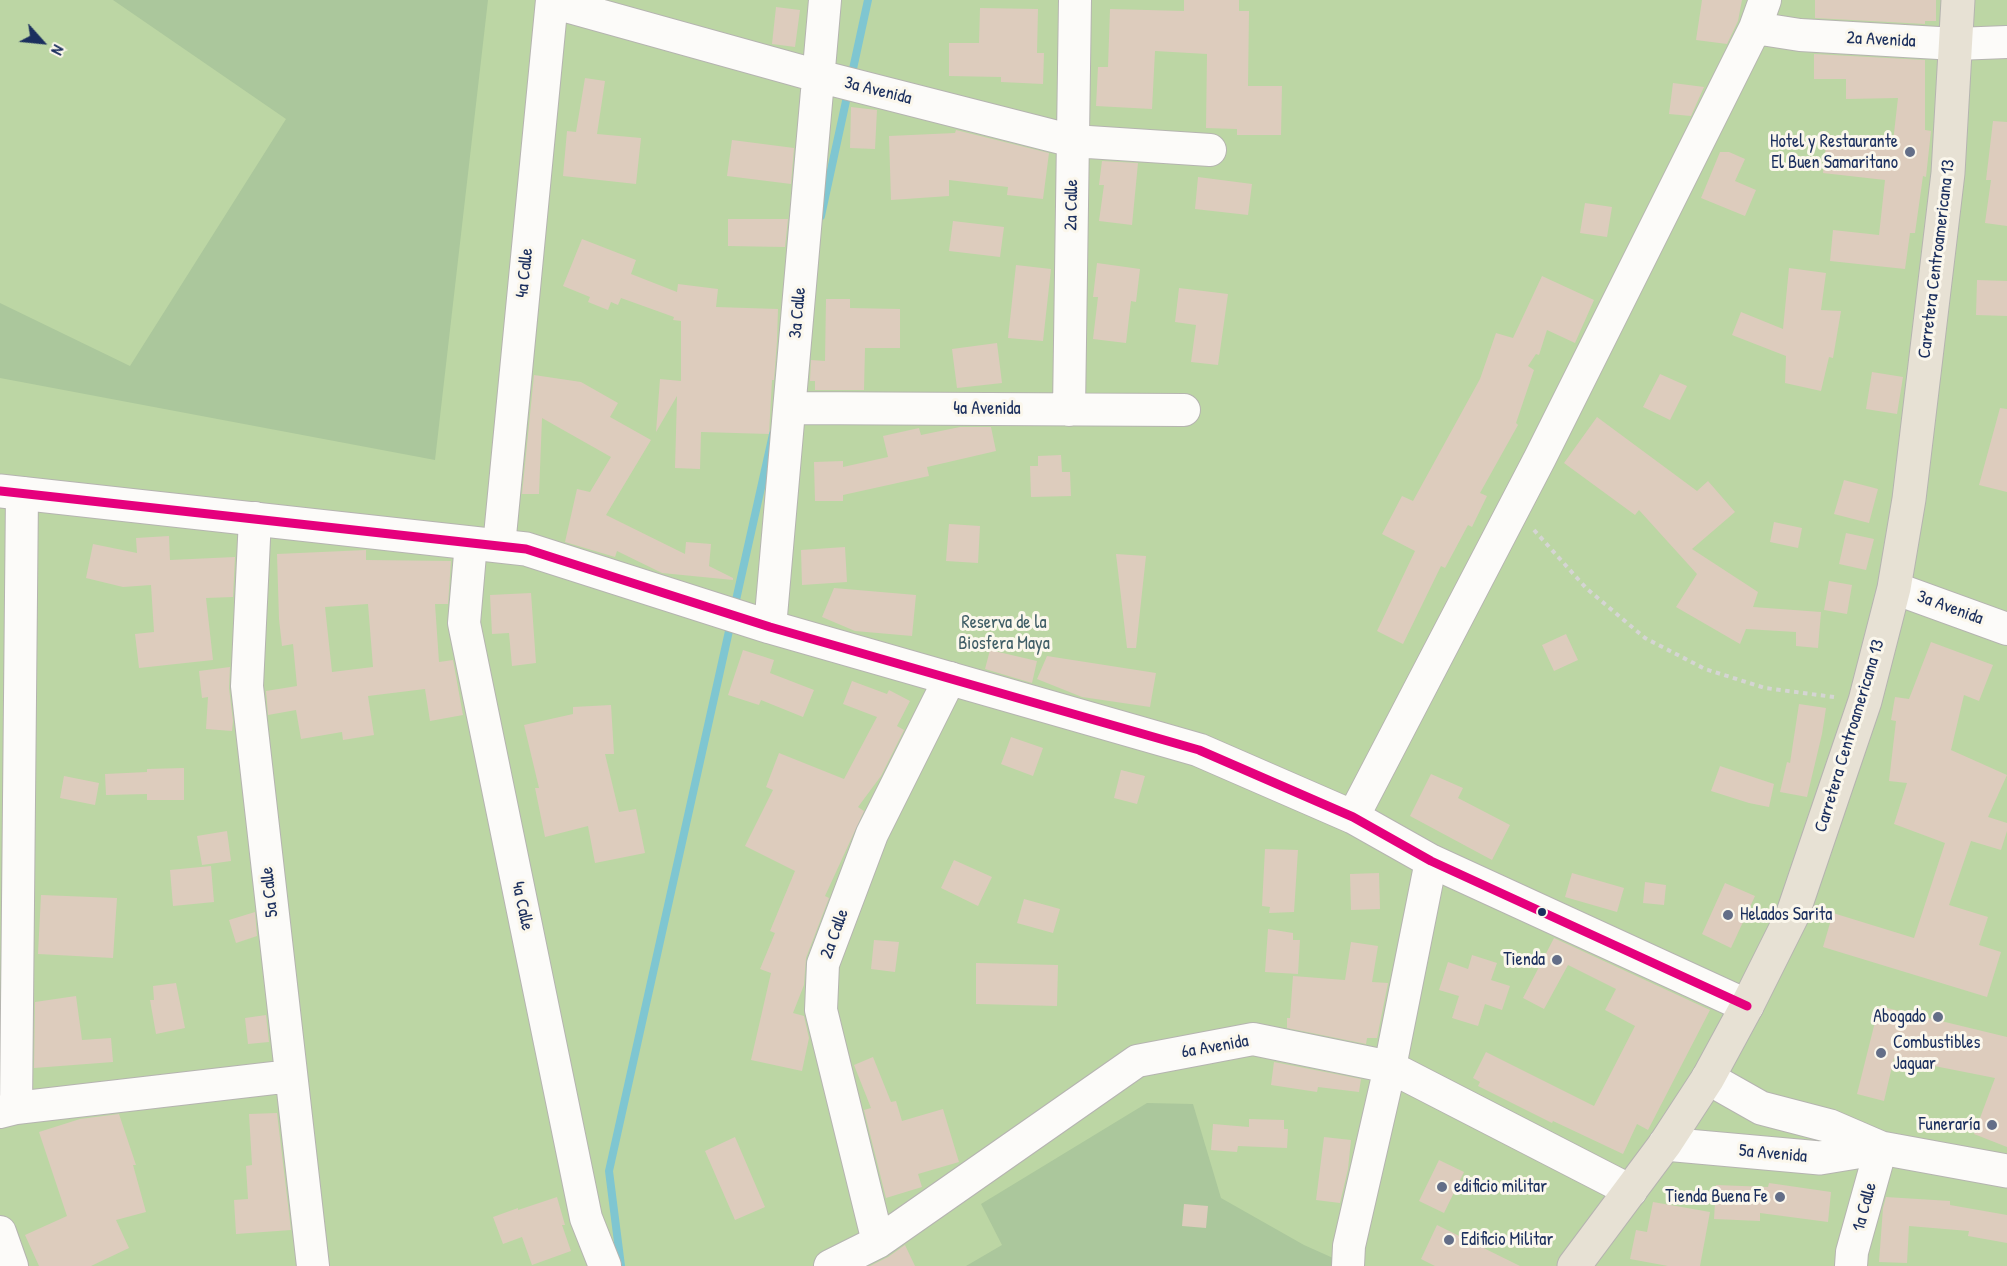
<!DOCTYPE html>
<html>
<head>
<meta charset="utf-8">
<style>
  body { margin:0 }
  #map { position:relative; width:2007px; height:1266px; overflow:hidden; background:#e9e4d6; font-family:"Patrick Hand",sans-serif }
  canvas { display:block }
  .north { position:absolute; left:12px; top:12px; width:60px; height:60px; -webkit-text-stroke:4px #fbf7ec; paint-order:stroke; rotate:117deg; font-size:16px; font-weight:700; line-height:24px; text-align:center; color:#1b2f5e }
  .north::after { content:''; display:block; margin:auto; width:21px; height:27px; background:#1b2f5e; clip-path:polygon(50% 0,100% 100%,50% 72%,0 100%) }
</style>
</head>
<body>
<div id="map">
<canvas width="2007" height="1266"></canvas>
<div class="north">N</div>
</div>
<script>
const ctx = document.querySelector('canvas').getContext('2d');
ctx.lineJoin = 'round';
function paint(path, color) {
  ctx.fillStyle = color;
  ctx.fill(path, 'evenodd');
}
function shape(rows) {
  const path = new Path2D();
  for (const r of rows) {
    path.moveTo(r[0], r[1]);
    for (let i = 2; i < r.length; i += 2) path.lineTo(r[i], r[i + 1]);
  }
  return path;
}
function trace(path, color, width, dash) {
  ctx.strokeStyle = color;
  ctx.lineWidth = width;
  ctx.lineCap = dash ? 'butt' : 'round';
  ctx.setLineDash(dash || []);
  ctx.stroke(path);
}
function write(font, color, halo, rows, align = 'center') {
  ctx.font = font + ' "Patrick Hand",sans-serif';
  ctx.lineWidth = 6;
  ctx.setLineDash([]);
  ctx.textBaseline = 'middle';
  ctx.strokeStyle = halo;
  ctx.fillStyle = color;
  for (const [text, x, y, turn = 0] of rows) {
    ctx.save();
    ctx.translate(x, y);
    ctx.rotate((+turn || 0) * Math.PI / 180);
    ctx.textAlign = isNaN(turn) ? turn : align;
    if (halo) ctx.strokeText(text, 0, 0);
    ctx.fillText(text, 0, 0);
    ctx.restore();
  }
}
const green = shape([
  [0,0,2007,0,2007,1266,0,1266]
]);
const forest = shape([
  [113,0,488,0,435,460,0,378,0,303,130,366,286,119],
  [1147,1103,1193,1104,1221,1198,1304,1245,1351,1266,966,1266,1002,1245,981,1204]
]);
const stream = shape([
  [821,216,868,0],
  [734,609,773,434],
  [621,1266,609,1171,731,622]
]);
const building = shape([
  [1184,0,1239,0,1239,11,1249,11,1248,86,1282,86,1281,135,1237,135,1237,129,1206,128,1207,54,1155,51,1152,109,1096,106,1098,67,1108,67,1110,9,1184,11],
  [1702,0,1742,0,1738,21,1727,44,1696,40],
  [1815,0,1936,0,1936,21,1925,21,1925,24,1815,18],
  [776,7,800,10,795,47,772,44],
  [980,8,1038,9,1037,53,1044,53,1043,84,1001,82,1001,77,949,76,949,43,979,43],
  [1814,54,1925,60,1925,130,1931,131,1926,177,1923,176,1915,233,1910,233,1905,269,1830,261,1833,230,1879,235,1885,180,1823,173,1827,135,1893,142,1898,98,1846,99,1846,79,1814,79],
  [585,78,605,81,597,134,641,138,636,184,563,176,567,131,576,132],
  [1673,83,1704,87,1691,116,1669,114],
  [851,107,877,110,875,149,850,148],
  [1993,121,2007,122,2007,226,1985,223,1991,180,1986,180],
  [956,130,1049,153,1043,199,1007,195,1008,187,949,180,949,196,891,200,889,136,955,133],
  [732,140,794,148,791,184,727,176],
  [1720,152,1729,152,1745,159,1735,181,1756,190,1745,216,1701,198],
  [1102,161,1138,163,1132,225,1099,221,1104,185,1099,185],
  [1198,177,1252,184,1248,215,1195,209],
  [1585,203,1612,207,1607,237,1580,233],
  [728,219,788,219,785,247,728,246],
  [953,221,1004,227,1000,257,949,251],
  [582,239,636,260,631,274,677,292,678,284,718,289,716,307,778,309,777,341,774,380,772,380,769,434,701,432,700,469,675,468,677,396,656,432,660,379,681,381,681,321,673,320,674,317,621,298,618,305,611,302,608,310,588,302,590,297,563,286],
  [1097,263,1140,269,1136,302,1131,301,1126,343,1093,339,1098,297,1093,297],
  [1016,265,1051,269,1043,341,1008,338],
  [1789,268,1826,273,1821,310,1841,311,1833,358,1829,357,1821,391,1785,383,1786,356,1732,335,1741,312,1783,329],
  [1542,276,1594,300,1575,343,1547,330,1539,355,1536,354,1528,366,1534,370,1516,423,1518,425,1480,493,1487,496,1472,527,1468,525,1445,568,1441,566,1403,644,1377,631,1415,551,1382,534,1402,496,1413,501,1480,379,1496,333,1513,338],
  [1977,280,2007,281,2007,316,1976,315],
  [1179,288,1228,294,1218,365,1191,362,1196,325,1175,322],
  [826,299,850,299,850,308,900,309,900,348,865,348,864,390,815,390,815,381,810,381,811,360,825,361],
  [997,343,1002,383,957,388,952,349],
  [1872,372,1903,377,1897,414,1866,409],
  [1660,374,1687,386,1670,420,1643,407],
  [534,375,581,382,618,403,610,417,651,440,606,515,685,554,686,542,711,544,709,566,733,578,733,580,662,573,617,551,615,557,565,542,577,489,590,492,611,457,542,418,539,494,522,494],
  [2000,408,2007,409,2007,492,1979,485],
  [1597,417,1697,491,1708,481,1735,512,1692,549,1758,592,1753,607,1821,612,1818,648,1796,646,1796,632,1746,629,1740,644,1676,607,1697,574,1639,510,1635,515,1564,463],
  [960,427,991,427,996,451,927,467,929,476,843,495,843,501,815,501,814,462,843,461,843,467,888,457,883,436,919,428,921,435],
  [1061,455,1062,472,1070,472,1071,496,1031,497,1030,466,1038,466,1038,456],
  [1844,480,1878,489,1869,523,1834,514],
  [1774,522,1802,528,1798,548,1770,542],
  [949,524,980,526,978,563,946,561],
  [1846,533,1874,539,1866,570,1839,564],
  [169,536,170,560,235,557,233,597,206,598,213,660,139,668,135,634,154,632,151,585,123,587,86,578,93,544,137,553,136,538],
  [845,547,847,582,802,585,801,550],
  [366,550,366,560,451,561,448,604,435,604,439,662,453,660,463,715,430,721,425,689,368,696,374,735,343,740,342,732,301,739,296,710,268,715,266,691,297,686,293,644,282,646,279,619,277,554],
  [368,604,373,667,332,672,325,607],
  [1116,554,1146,556,1136,648,1127,648],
  [1829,581,1852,585,1847,614,1824,610],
  [834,588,916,595,912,636,855,631,822,617],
  [531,593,536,663,512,666,509,633,492,634,490,595],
  [1566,634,1578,660,1554,671,1542,645],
  [1931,642,1993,665,1979,701,1964,695,1951,750,2007,775,1988,817,2007,823,2007,831,2001,850,1971,841,1949,905,1988,917,1979,945,2001,952,1987,997,1823,947,1833,913,1914,938,1945,843,1894,824,1907,783,1889,781,1896,721,1891,720,1895,697,1909,699],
  [743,650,774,660,770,673,814,690,803,717,761,700,759,705,728,695],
  [990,650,1037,661,1032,683,985,669],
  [1047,656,1156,673,1150,707,1082,697,1037,679],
  [230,667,229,688,233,721,232,731,206,729,208,697,202,698,199,671],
  [852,681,887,694,889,690,910,701,897,726,904,730,881,776,858,807,864,811,825,896,829,898,806,958,804,985,793,1013,804,1016,809,1038,802,1071,751,1060,771,973,760,969,775,933,770,931,795,871,745,846,773,790,766,787,779,753,844,779,877,717,843,704],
  [1799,704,1826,708,1822,734,1807,797,1780,792,1787,762,1790,763],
  [611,705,614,754,605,754,619,812,636,809,645,853,595,863,588,826,545,837,535,788,539,788,524,725,573,714,573,707],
  [1011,737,1043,748,1033,776,1001,764],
  [1720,766,1774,784,1769,807,1749,803,1711,791],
  [184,768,184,800,147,800,147,794,106,795,105,774,147,772,147,769],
  [1121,770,1145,776,1137,804,1114,798],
  [1431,774,1463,788,1458,798,1510,825,1492,860,1410,816],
  [64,776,99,783,95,805,60,798],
  [227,831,231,861,202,865,197,836],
  [1265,849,1298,850,1294,912,1269,913,1270,907,1262,906],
  [954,860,992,877,978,906,941,888],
  [211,866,214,902,173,906,170,870],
  [1379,873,1380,909,1351,910,1350,874],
  [1572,873,1624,888,1617,912,1565,897],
  [1645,882,1666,885,1664,905,1643,903],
  [1725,883,1755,896,1731,948,1702,934],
  [41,895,117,898,113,958,38,954],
  [1024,899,1060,909,1053,933,1017,923],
  [255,912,257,936,236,943,229,920],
  [1268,929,1293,933,1293,940,1300,940,1298,974,1265,972],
  [1554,938,1710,1010,1648,1130,1637,1124,1623,1154,1553,1121,1552,1123,1478,1086,1480,1082,1473,1078,1486,1052,1594,1106,1635,1026,1605,1010,1616,989,1568,965,1544,1009,1523,998],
  [874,940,899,942,895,972,871,969],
  [1351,942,1378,946,1372,982,1388,983,1377,1038,1367,1038,1366,1044,1287,1028,1287,1018,1290,1018,1293,976,1345,980],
  [1472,955,1497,963,1491,980,1510,986,1502,1010,1485,1004,1478,1026,1452,1018,1459,996,1439,990,1448,962,1468,969],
  [976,963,1058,965,1057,1006,976,1004],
  [176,983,185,1028,156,1034,150,1000,154,1000,153,986],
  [76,996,82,1040,111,1038,113,1062,34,1068,35,1002],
  [1879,1006,2007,1037,2007,1147,1974,1134,1995,1078,1894,1058,1884,1101,1857,1094],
  [266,1015,269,1042,248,1044,245,1018],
  [873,1057,891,1102,896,1101,902,1121,943,1109,959,1162,918,1174,922,1187,886,1198,864,1110,871,1108,854,1065],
  [1274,1062,1361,1079,1359,1092,1318,1087,1317,1092,1271,1085],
  [277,1113,291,1230,236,1234,234,1200,248,1199,246,1166,252,1165,249,1114],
  [119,1114,136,1165,133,1165,146,1212,116,1220,129,1248,91,1266,39,1266,25,1235,67,1216,39,1132,80,1119],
  [1249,1119,1284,1120,1284,1129,1288,1129,1287,1148,1238,1146,1237,1152,1211,1150,1213,1124,1249,1127],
  [735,1137,765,1207,735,1220,705,1151],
  [1324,1137,1351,1140,1348,1169,1340,1203,1316,1200],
  [1439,1160,1464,1172,1444,1213,1419,1201],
  [1769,1183,1831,1192,1828,1222,1760,1213,1760,1221,1714,1219,1716,1185,1768,1187],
  [557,1197,565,1225,562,1225,571,1251,532,1265,522,1237,503,1244,493,1217,518,1208,518,1210],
  [1886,1197,1950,1201,1950,1205,2007,1215,2007,1243,1968,1236,1969,1231,1909,1226,1907,1263,1879,1262,1883,1208],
  [1653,1202,1710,1212,1700,1266,1668,1266,1630,1259,1636,1230,1647,1232],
  [1184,1204,1208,1206,1206,1228,1182,1226],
  [1437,1225,1520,1266,1435,1266,1421,1259],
  [905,1245,915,1266,870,1266,888,1257]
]);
const path = shape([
  [1534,530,1586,588,1645,638,1705,669,1765,688,1834,697]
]);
const minor = shape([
  [552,2,818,76,1073,141,1210,150],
  [1755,28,1800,35,1956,44,2007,42],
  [790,408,1184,410],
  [1069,410,1075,0],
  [255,518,247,686,313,1266],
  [471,543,464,623,586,1218,605,1266],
  [499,546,552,0],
  [1894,588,2007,629],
  [770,627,825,0],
  [1353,817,1540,458,1755,28,1765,0],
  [16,1108,22,493],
  [0,1112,16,1108,291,1076],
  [0,1232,12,1266],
  [878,1242,821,1010,823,964,872,834,950,678],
  [830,1266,878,1242,1137,1061,1253,1039,1390,1067,1631,1191],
  [1348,1266,1349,1246,1390,1067,1431,861],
  [1851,1266,1852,1252,1881,1148]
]);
const tertiary = shape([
  [0,491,526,549,770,627,1199,750,1353,817,1431,861,1747,1006],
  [1708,1078,1761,1108,1830,1126,1881,1148,2007,1171],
  [1665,1144,1820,1158,1881,1148]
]);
const trunk = shape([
  [1574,1266,1665,1144,1708,1078,1747,1006,1792,916,1865,701,1894,588,1909,499,1948,173,1958,0]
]);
const bus1 = shape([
  [0,491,526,549,770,627,1199,750,1353,817,1431,861,1747,1006]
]);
const markers = [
  [1910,152,6,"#636e88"],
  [1542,912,5,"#1b2f5e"],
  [1728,915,6,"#636e88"],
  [1557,960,6,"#636e88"],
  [1938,1017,6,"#636e88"],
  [1881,1053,6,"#636e88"],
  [1992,1125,6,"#636e88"],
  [1442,1187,6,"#636e88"],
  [1780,1197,6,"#636e88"],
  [1449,1240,6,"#636e88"]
];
const streetNames = [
  ["2a Avenida",1881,40,3],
  ["3a Avenida",878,91,14],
  ["2a Calle",1072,205,-89],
  ["Carretera Centroamericana 13",1937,259,-83],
  ["4a Calle",525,273,-84],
  ["3a Calle",798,313,-85],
  ["4a Avenida",987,409],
  ["3a Avenida",1950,608,20],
  ["Carretera Centroamericana 13",1850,736,-73],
  ["5a Calle",270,892,-96],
  ["4a Calle",522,906,78],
  ["2a Calle",835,934,-70],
  ["6a Avenida",1215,1047,-10],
  ["5a Avenida",1773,1154,5],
  ["1a Calle",1865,1207,-75]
];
const poiNames = [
  ["Hotel y Restaurante",1898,142],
  ["El Buen Samaritano",1898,163],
  ["Helados Sarita",1740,915,"left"],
  ["Tienda",1545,960],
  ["Abogado",1926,1017],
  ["Combustibles",1893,1043,"left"],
  ["Jaguar",1893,1064,"left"],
  ["Funeraría",1980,1125],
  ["edificio militar",1454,1187,"left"],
  ["Tienda Buena Fe",1768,1197],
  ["Edificio Militar",1461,1240,"left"]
];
const parkNames = [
  ["Reserva de la",1004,623],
  ["Biosfera Maya",1004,644]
];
paint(green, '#bcd6a4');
paint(forest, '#abc79c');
trace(stream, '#7fc6d1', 8);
paint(building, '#ddccbd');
trace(minor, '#b5b4b0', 34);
trace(tertiary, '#b5b4b0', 35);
trace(trunk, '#b5b4b0', 35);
trace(path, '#d5d5d3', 4, [4.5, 4.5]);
trace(minor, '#fcfbf9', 32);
trace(tertiary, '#fcfbf9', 33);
trace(trunk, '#e7e1d4', 33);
trace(bus1, '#e5007d', 9);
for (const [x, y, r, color] of markers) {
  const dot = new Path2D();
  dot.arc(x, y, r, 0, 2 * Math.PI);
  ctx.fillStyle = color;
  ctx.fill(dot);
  trace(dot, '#fbf7ec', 2);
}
write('18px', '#1b2f5e', '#fbf7ec', streetNames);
write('18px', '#1b2f5e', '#fbf7ec', poiNames, 'right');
write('18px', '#405e67', '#fbf7ec', parkNames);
</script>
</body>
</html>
